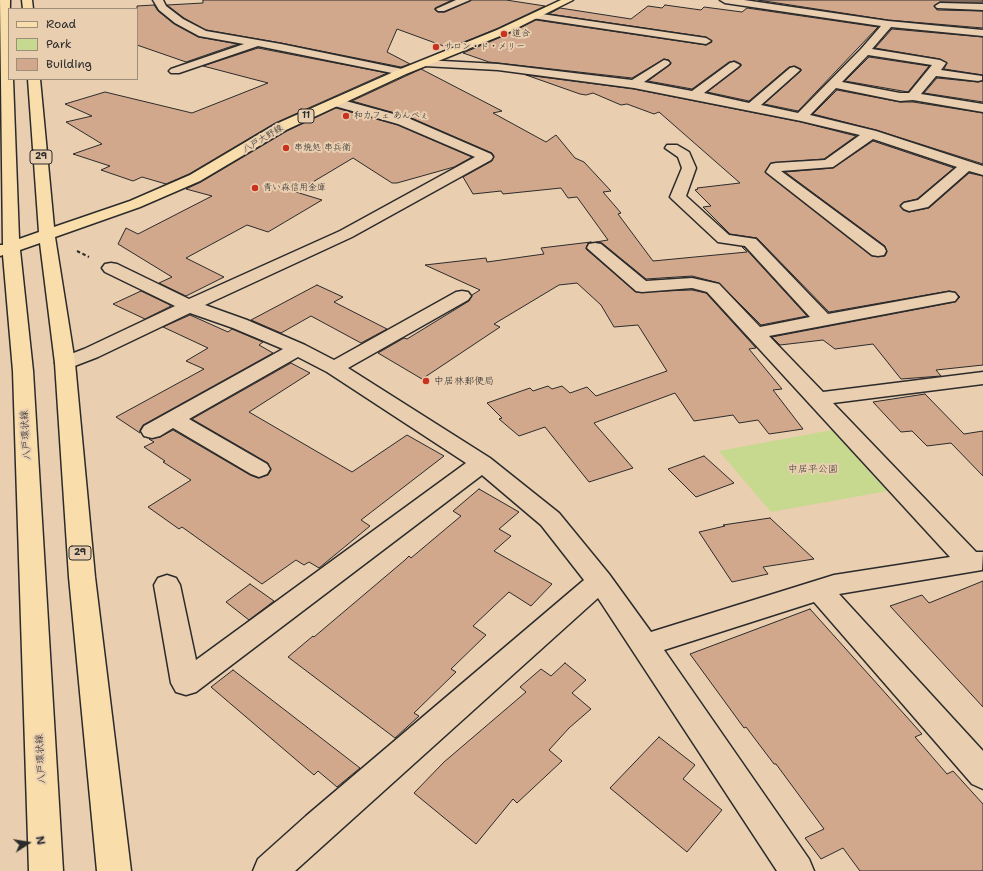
<!DOCTYPE html>
<html>
<head>
<meta charset="utf-8">
<style>
  body { margin:0 }
  #map { position:relative; width:983px; height:871px; overflow:hidden; background:#e9ceb0; font-family:"Shantell Sans",sans-serif }
  canvas { display:block }
  .legend { position:absolute; left:8px; top:8px; width:130px; height:72px; box-sizing:border-box; background:#e9ceb0; border:1px solid #9d8d7b; margin:0; padding:5px 7px; list-style:none; font-size:12px; color:#2b2b2b }
  .legend li { display:flex; align-items:center; gap:8px; height:20px }
  .legend b { width:20px; border:1px solid #9d8d7b }
  .north { position:absolute; left:8px; top:823px; width:40px; height:40px; -webkit-text-stroke:3px #e9ceb0; paint-order:stroke; rotate:78deg; font-size:11px; font-weight:700; line-height:16px; text-align:center; color:#2b2b2b }
  .north::after { content:''; display:block; margin:auto; width:14px; height:18px; background:#2b2b2b; clip-path:polygon(50% 0,100% 100%,50% 72%,0 100%) }
</style>
</head>
<body>
<div id="map">
<canvas width="983" height="871"></canvas>
<ul class="legend">
<li><b style="height:5px;background:#f9deab"></b>Road</li>
<li><b style="height:11px;background:#c6d98e"></b>Park</li>
<li><b style="height:11px;background:#d2a88d"></b>Building</li>
</ul>
<div class="north">N</div>
</div>
<script>
const ctx = document.querySelector('canvas').getContext('2d');
ctx.lineJoin = 'round';
function paint(path, color) {
  ctx.fillStyle = color;
  ctx.fill(path, 'evenodd');
}
function shape(rows) {
  const path = new Path2D();
  for (const r of rows) {
    path.moveTo(r[0], r[1]);
    for (let i = 2; i < r.length; i += 2) path.lineTo(r[i], r[i + 1]);
  }
  return path;
}
function trace(path, color, width, dash) {
  ctx.strokeStyle = color;
  ctx.lineWidth = width;
  ctx.lineCap = dash ? 'butt' : 'round';
  ctx.setLineDash(dash || []);
  ctx.stroke(path);
}
function write(font, color, halo, rows, align = 'center') {
  ctx.font = font + ' "Shantell Sans","Klee One",sans-serif';
  ctx.lineWidth = 4;
  ctx.setLineDash([]);
  ctx.textBaseline = 'middle';
  ctx.strokeStyle = halo;
  ctx.fillStyle = color;
  for (const [text, x, y, turn = 0] of rows) {
    ctx.save();
    ctx.translate(x, y);
    ctx.rotate((+turn || 0) * Math.PI / 180);
    ctx.textAlign = isNaN(turn) ? turn : align;
    if (halo) ctx.strokeText(text, 0, 0);
    ctx.fillText(text, 0, 0);
    ctx.restore();
  }
}
const green = shape([
  [832,430,887,491,771,512,719,451]
]);
const building = shape([
  [203,0,452,0,435,8,435,10,438,12,445,12,471,0,506,0,545,6,496,29,449,48,397,29,387,52,410,64,401,67,281,43,206,30,184,18,167,5,203,3,203,0],
  [758,0,983,0,983,2,940,2,934,6,937,10,983,11,983,28,888,20,758,0],
  [154,5,158,11,174,24,198,37,238,44,186,62,137,45,137,6,154,5],
  [665,5,701,10,704,7,742,12,747,8,878,27,798,111,764,104,801,71,801,69,795,66,789,67,749,101,707,92,741,66,741,64,735,61,729,62,692,89,648,81,671,64,669,60,664,59,632,78,489,62,463,53,506,35,536,20,706,45,712,42,706,37,549,14,560,8,631,19,648,6,662,8,665,5],
  [892,29,983,37,983,75,944,69,947,63,940,59,875,48,892,29],
  [258,48,387,73,275,123,189,174,166,184,142,177,133,181,101,170,110,166,73,154,102,144,66,122,92,116,65,104,105,92,192,113,268,83,203,66,258,48],
  [869,57,929,66,908,92,845,81,869,57],
  [421,69,502,111,493,113,546,142,556,135,575,158,584,162,611,191,603,192,621,213,618,214,653,261,747,252,742,247,744,247,807,316,761,325,719,283,692,276,646,279,602,243,596,242,608,240,577,197,568,198,561,188,503,194,501,191,473,194,463,177,492,161,494,156,492,153,409,117,352,101,421,69],
  [526,75,634,89,801,122,856,136,824,159,771,163,765,172,872,256,885,256,887,252,885,246,785,172,833,168,873,141,954,168,917,199,904,202,900,205,903,210,909,212,929,208,969,173,983,176,983,365,936,370,941,376,901,379,873,344,835,349,823,340,780,345,772,337,955,302,960,297,955,292,949,291,829,312,757,238,730,234,703,207,711,206,695,190,698,189,697,188,740,183,659,112,654,114,627,104,621,105,593,93,586,95,580,94,526,75],
  [937,78,978,82,983,81,983,102,924,93,937,78],
  [837,90,900,102,913,102,983,113,983,164,876,130,813,114,837,90],
  [336,108,398,125,472,157,454,167,397,183,392,183,353,158,296,192,322,200,268,232,247,225,186,258,224,277,186,296,159,283,172,277,118,244,126,228,138,234,212,196,186,189,201,182,287,131,336,108],
  [591,242,588,243,586,249,636,292,692,290,706,293,756,348,749,349,782,389,773,390,803,429,769,434,758,420,739,423,733,415,694,421,675,393,594,423,633,468,589,482,545,427,519,436,499,419,502,418,487,403,530,388,533,391,548,386,552,389,562,386,570,393,587,387,596,396,667,371,638,325,614,327,601,305,577,283,559,285,494,324,500,327,422,379,378,353,404,338,407,339,469,301,472,295,480,290,425,265,486,258,487,262,544,254,541,248,591,242],
  [317,285,343,297,334,302,387,329,361,343,311,316,281,333,251,320,317,285],
  [141,291,168,304,171,306,145,319,113,304,141,291],
  [190,315,228,332,232,329,263,342,259,345,273,353,143,425,140,430,140,433,116,417,204,369,186,361,208,348,163,327,190,315],
  [291,363,310,373,249,412,352,472,407,435,444,456,361,520,370,526,319,568,309,562,304,565,296,560,262,584,182,527,179,529,148,507,191,480,163,462,165,461,144,447,154,442,149,439,160,437,173,430,250,475,258,478,268,475,271,470,268,463,192,419,291,363],
  [925,394,964,434,983,431,983,476,951,443,927,446,912,431,901,432,873,402,925,394],
  [704,456,734,483,696,497,668,469,704,456],
  [479,489,519,512,499,529,511,536,494,551,552,584,531,606,509,592,473,626,486,635,451,669,456,672,414,713,419,716,395,738,288,657,313,636,314,637,405,560,409,556,411,558,461,516,453,511,479,489],
  [770,518,814,559,763,567,768,574,732,582,699,532,725,526,723,525,770,518],
  [983,581,983,707,890,606,922,595,929,603,983,581],
  [250,584,274,601,249,620,226,602,250,584],
  [810,609,922,734,915,737,947,774,953,771,983,804,983,871,860,871,843,848,821,859,805,838,824,829,776,764,774,764,746,727,744,728,690,654,810,609],
  [565,663,586,680,572,693,591,709,569,728,549,750,562,761,517,803,513,799,476,844,414,793,444,762,526,692,520,687,541,669,551,676,565,663],
  [233,670,360,768,337,787,318,771,314,775,211,687,233,670],
  [659,737,695,765,683,779,722,810,687,852,610,788,659,737]
]);
const path = shape([
  [77,251,89,257]
]);
const minor = shape([
  [153,0,163,0,166,6,183,19,206,31,281,44,402,69,408,72,402,75,258,46,179,73,171,73,169,71,171,69,244,44,199,36,175,23,159,10,153,0],
  [456,0,470,0,444,11,438,11,436,9,456,0],
  [720,0,744,0,888,21,983,30,983,36,891,27,872,49,940,60,946,63,941,70,982,76,982,80,978,81,936,76,921,94,983,104,983,112,913,100,900,101,836,88,810,115,876,131,983,166,983,175,969,171,928,207,909,211,904,209,901,206,904,203,918,200,957,167,873,139,833,167,781,171,884,247,886,251,884,255,878,256,872,255,766,172,771,164,776,163,825,160,860,135,801,121,634,88,498,70,424,66,418,63,424,60,498,64,632,80,664,60,668,61,670,63,668,65,644,82,692,91,730,63,734,62,740,65,738,67,704,93,749,103,790,68,794,67,800,70,798,72,761,105,798,113,861,49,881,26,725,3,720,0],
  [868,55,932,65,909,93,900,93,842,82,868,55],
  [940,3,983,4,983,10,937,8,935,6,940,3],
  [535,13,706,38,711,41,706,44,532,18,530,16,532,14,535,13],
  [335,98,408,118,491,154,493,157,491,160,352,237,205,305,247,320,305,345,334,360,456,292,462,291,468,292,471,296,468,300,348,368,490,458,559,513,609,574,651,632,834,575,950,557,707,292,692,288,642,292,636,291,587,248,589,244,595,243,601,244,646,281,692,278,719,284,760,327,810,317,745,246,718,242,673,200,670,197,682,168,678,157,665,148,667,145,677,145,689,152,696,168,686,196,729,235,756,239,828,314,949,292,955,293,958,297,955,301,949,302,769,336,823,392,983,372,983,384,833,403,976,552,983,552,982,570,839,594,983,751,983,789,972,784,814,602,664,650,809,859,814,871,777,871,598,598,295,871,253,871,258,859,306,816,584,580,541,525,482,475,196,692,186,695,176,692,171,683,154,585,158,578,167,575,176,578,180,585,196,660,466,463,327,372,298,357,189,419,267,464,270,469,267,474,259,477,251,474,173,428,160,436,152,438,144,436,141,431,144,426,283,349,233,328,190,313,98,357,72,367,65,369,58,367,55,363,58,359,84,349,175,306,105,272,102,268,105,264,111,263,117,264,189,299,340,231,475,157,398,124,331,105,329,102,335,98]
]);
const major = shape([
  [0,0,10,0,9,79,13,79,19,239,39,232,28,79,40,79,54,227,130,201,190,175,276,124,398,70,497,30,561,0,573,0,505,34,406,74,286,130,200,181,140,207,55,237,75,363,95,577,131,871,97,871,69,577,55,363,40,243,20,250,33,371,63,871,29,871,13,371,3,255,0,256,0,245,3,245,0,0],
  [22,0,32,0,33,9,23,9,22,0]
]);
const markers = [
  [504,34,4,"#c8321e"],
  [436,47,4,"#c8321e"],
  [346,116,4,"#c8321e"],
  [286,148,4,"#c8321e"],
  [255,188,4,"#c8321e"],
  [426,381,4,"#c8321e"]
];
const farPoinames = [
  ["道合",512,34],
  ["サロン・ド・メリー",444,47],
  ["和カフェ あんべぇ",354,116],
  ["串焼処 串兵衛",294,148],
  ["青い森信用金庫",263,188]
];
const shields = [
  [306,116,16],
  [41,157,22],
  [80,553,22]
];
const shieldNames = [
  ["11",306,116],
  ["29",41,157],
  ["29",80,553]
];
const farStreetnames = [
  ["八戸大野線",263,139,-31]
];
const poiNames = [
  ["中居林郵便局",434,381]
];
const streetNames = [
  ["八戸環状線",26,435,-93],
  ["八戸環状線",41,759,-93]
];
const parkNames = [
  ["中居平公園",813,469]
];
paint(green, '#c6d98e');
paint(building, '#d2a88d');
trace(building, '#2b2b2b', 1);
trace(minor, '#2b2b2b', 3);
trace(major, '#2b2b2b', 3);
trace(path, '#2b2b2b', 2, [3.5, 2.5]);
paint(minor, '#e9ceb0');
paint(major, '#f9deab');
for (const [x, y, r, color] of markers) {
  const dot = new Path2D();
  dot.arc(x, y, r, 0, 2 * Math.PI);
  ctx.fillStyle = color;
  ctx.fill(dot);
  trace(dot, '#e9ceb0', 1.5);
}
write('9px', '#2b2b2b', '#e9ceb0', farPoinames, 'left');
for (const [x, y, w] of shields) {
  const box = new Path2D();
  box.roundRect(x - w / 2, y - 7, w, 14, 3);
  ctx.fillStyle = '#e9ceb0';
  ctx.fill(box);
  trace(box, '#2b2b2b', 1);
}
write('bold 9px', '#2b2b2b', null, shieldNames);
write('9px', '#2b2b2b', '#e9ceb0', farStreetnames);
write('10px', '#2b2b2b', '#e9ceb0', poiNames, 'left');
write('10px', '#2b2b2b', '#e9ceb0', streetNames);
write('10px', '#3a3c35', '#e9ceb0', parkNames);
</script>
</body>
</html>
